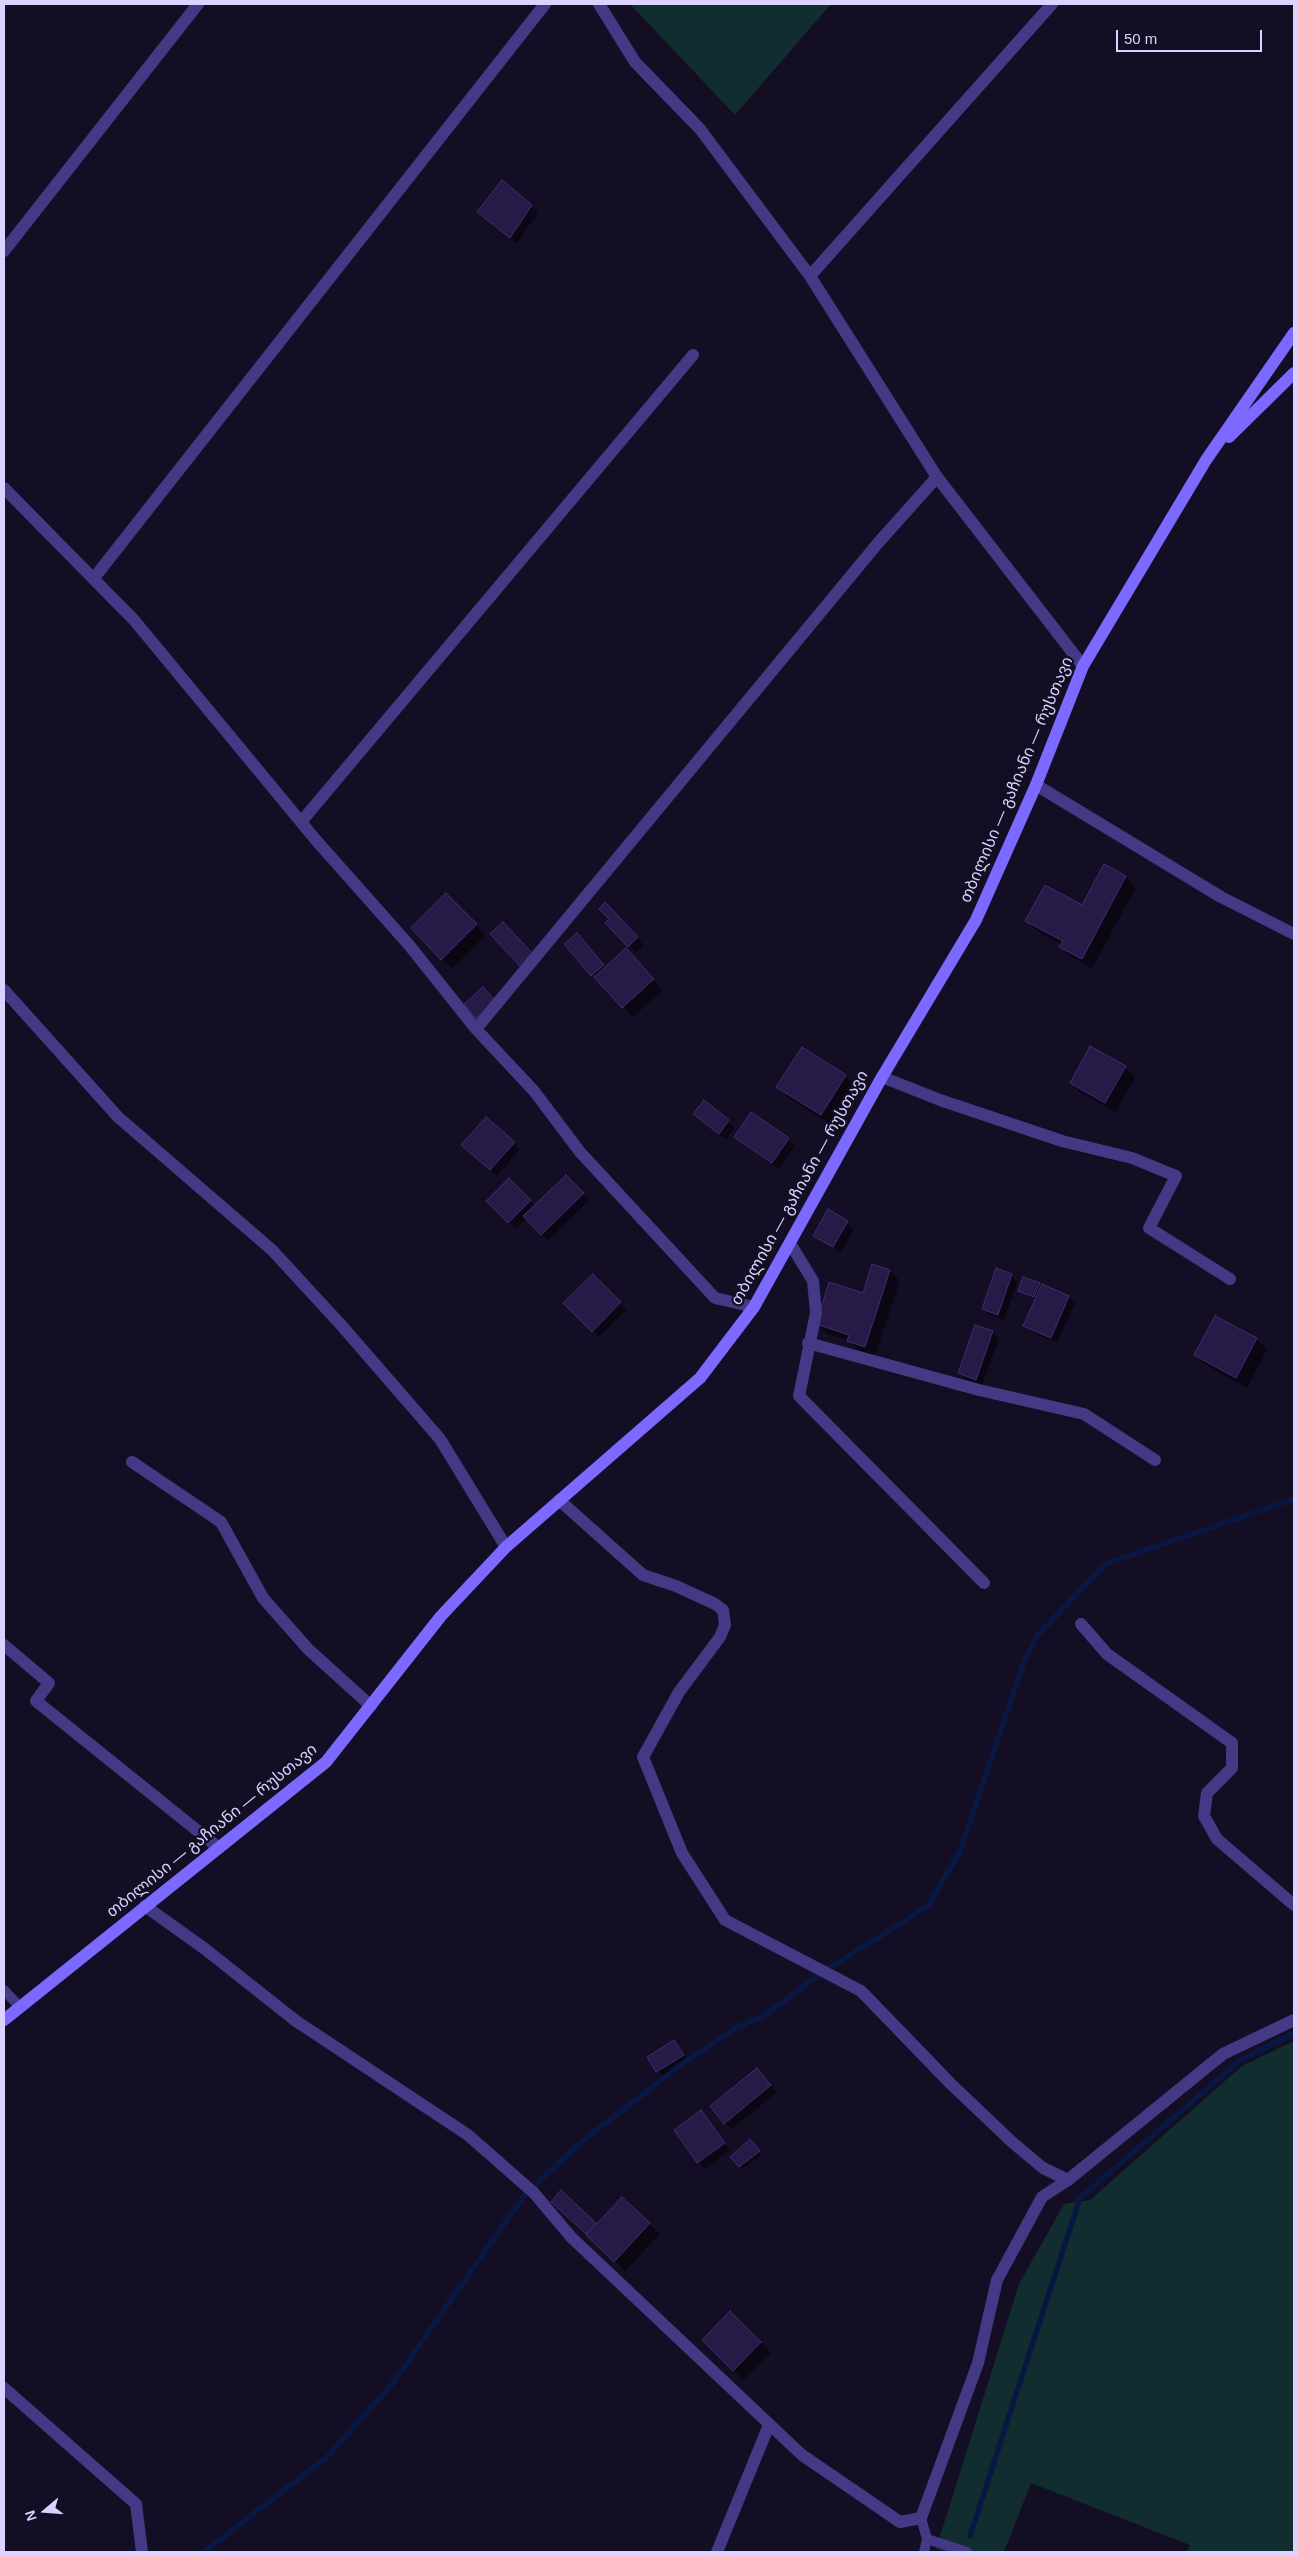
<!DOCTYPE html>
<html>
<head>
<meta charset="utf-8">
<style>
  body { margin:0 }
  #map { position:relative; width:1298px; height:2556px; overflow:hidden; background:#140e25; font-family:Arial,sans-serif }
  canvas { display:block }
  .frame { position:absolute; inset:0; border:5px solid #dcd2ff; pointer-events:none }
  .north { position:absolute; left:20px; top:2486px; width:50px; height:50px; -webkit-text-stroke:4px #140e25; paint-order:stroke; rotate:252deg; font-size:14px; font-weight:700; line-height:20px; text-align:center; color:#dcd2ff }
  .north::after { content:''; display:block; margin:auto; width:18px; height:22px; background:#dcd2ff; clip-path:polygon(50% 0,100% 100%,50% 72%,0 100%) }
  .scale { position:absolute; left:1116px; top:30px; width:146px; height:22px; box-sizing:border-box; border:2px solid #dcd2ff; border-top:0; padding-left:6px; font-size:15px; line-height:18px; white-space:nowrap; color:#dcd2ff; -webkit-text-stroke:4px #140e25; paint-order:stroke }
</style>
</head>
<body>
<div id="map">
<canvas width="1298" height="2556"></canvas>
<div class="frame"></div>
<div class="north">N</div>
<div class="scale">50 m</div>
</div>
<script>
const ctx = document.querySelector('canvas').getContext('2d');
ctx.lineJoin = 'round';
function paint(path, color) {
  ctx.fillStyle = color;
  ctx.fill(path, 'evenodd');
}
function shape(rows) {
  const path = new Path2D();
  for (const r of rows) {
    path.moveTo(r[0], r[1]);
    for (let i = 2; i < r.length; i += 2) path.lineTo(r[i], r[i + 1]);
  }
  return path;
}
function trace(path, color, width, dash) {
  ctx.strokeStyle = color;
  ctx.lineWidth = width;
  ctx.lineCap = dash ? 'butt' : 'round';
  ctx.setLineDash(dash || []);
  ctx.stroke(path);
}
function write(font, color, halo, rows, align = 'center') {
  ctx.font = font + ' Arial,"Noto Sans Georgian",sans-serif';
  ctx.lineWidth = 4.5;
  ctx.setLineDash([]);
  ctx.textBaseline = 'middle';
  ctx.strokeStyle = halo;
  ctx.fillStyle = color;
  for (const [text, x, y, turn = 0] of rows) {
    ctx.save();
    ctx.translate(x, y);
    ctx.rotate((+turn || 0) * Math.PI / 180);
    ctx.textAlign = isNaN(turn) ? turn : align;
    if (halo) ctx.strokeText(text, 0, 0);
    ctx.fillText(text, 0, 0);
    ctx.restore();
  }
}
const green = shape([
  [630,4,831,4,735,115],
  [1294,2041,1294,2552,1187,2552,1190,2545,1031,2483,1004,2552,949,2552,936,2549,1019,2284,1064,2204,1090,2200,1242,2066]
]);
const shadow = shape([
  [502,181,538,213,517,243,478,212],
  [1126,877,1136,887,1092,969,1071,957,1061,947,1062,945,1037,931,1027,921,1082,907],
  [446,895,486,935,452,969,412,928],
  [605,904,644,945,636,953,607,923,610,919],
  [584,941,606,967,636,960,663,990,633,1017,566,945],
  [802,1048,846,1076,856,1086,831,1125,788,1097,778,1087],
  [1125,1067,1135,1077,1116,1112,1081,1093,1071,1083],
  [704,1102,735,1128,726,1140,694,1114],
  [751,1113,795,1146,779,1169,735,1137],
  [514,1143,520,1149,497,1176,469,1152],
  [566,1176,589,1201,548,1240,527,1218,515,1229,488,1201,509,1179,536,1206],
  [829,1211,854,1229,840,1253,815,1235],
  [890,1271,900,1281,875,1356,859,1351,849,1341,827,1334,817,1324,864,1295],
  [1011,1275,1018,1282,1004,1320,990,1315,983,1308],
  [593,1276,627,1310,599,1337,565,1303],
  [1039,1284,1068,1297,1075,1303,1057,1343,1032,1332,1025,1325,1036,1299,1019,1290],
  [1216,1317,1257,1339,1267,1350,1247,1388,1206,1365,1195,1355],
  [992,1332,999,1339,982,1386,966,1380,960,1373],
  [674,2041,690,2062,664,2078,648,2058],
  [763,2076,777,2092,732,2129,725,2123],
  [701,2112,730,2150,705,2169,698,2162],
  [750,2140,762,2155,742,2169,740,2166,739,2148],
  [562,2192,597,2225,622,2198,660,2234,625,2271,559,2209],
  [730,2313,771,2353,744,2380,703,2340]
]);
const stream = shape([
  [970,2536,1080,2198,1239,2061,1294,2033],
  [204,2552,327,2457,393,2383,523,2197,575,2147,678,2067,734,2029,768,2013,823,1972,928,1906,960,1851,1024,1662,1038,1635,1105,1564,1294,1499]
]);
const building = shape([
  [502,180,532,205,510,238,477,212,502,180],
  [1104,864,1126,876,1082,959,1059,947,1063,941,1025,921,1045,885,1082,905,1104,864],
  [446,893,477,924,441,960,411,928,446,893],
  [605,902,638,937,628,947,605,923,609,919,599,909,605,902],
  [503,922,534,955,521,967,490,934,503,922],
  [577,933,604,965,591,976,564,944,577,933],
  [626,948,654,979,622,1008,594,977,626,948],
  [483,987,495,1000,476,1018,464,1004,483,987],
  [1090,1046,1126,1066,1105,1103,1070,1083,1090,1046],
  [802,1047,846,1075,821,1115,776,1087,802,1047],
  [704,1100,729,1120,719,1134,693,1114,704,1100],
  [751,1112,789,1138,772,1163,734,1137,751,1112],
  [486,1117,515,1142,490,1170,461,1145,486,1117],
  [566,1175,584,1193,541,1235,523,1216,566,1175],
  [509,1178,531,1200,508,1223,486,1201,509,1178],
  [828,1209,848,1221,833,1247,813,1236,828,1209],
  [872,1264,890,1270,865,1347,847,1341,849,1335,816,1324,829,1282,863,1293,872,1264],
  [996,1268,1012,1274,998,1315,982,1309,996,1268],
  [593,1274,621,1302,592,1332,563,1303,593,1274],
  [1023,1277,1040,1283,1034,1297,1018,1291,1023,1277],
  [1042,1284,1069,1296,1051,1338,1023,1326,1042,1284],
  [1215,1316,1257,1338,1236,1378,1194,1355,1215,1316],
  [975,1325,993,1331,976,1380,958,1373,975,1325],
  [674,2040,684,2055,656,2072,647,2057,674,2040],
  [757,2068,771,2085,724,2124,710,2106,757,2068],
  [701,2110,725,2143,697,2163,674,2130,701,2110],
  [750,2139,760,2151,739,2167,730,2157,750,2139],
  [561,2190,596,2223,586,2234,551,2202,561,2190],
  [622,2197,650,2223,614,2262,586,2235,622,2197],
  [730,2311,761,2342,733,2371,702,2340,730,2311]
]);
const lane = shape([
  [4,1990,19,2006],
  [921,2518,927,2539,967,2552],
  [924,2552,927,2539]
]);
const street = shape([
  [599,4,635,62,700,129,810,276,937,477],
  [4,251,198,4],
  [810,276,1052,4],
  [4,488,134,620,315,839,409,945,476,1029,534,1091,580,1152,715,1298,754,1307],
  [94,578,545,4],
  [1036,785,1221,897,1294,934],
  [301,822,693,355],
  [4,990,118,1117,272,1250,342,1326,440,1439,506,1547],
  [476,1029,878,543,937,477,1083,666],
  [882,1077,940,1100,1062,1141,1132,1158,1176,1176,1149,1228,1230,1279],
  [790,1243,813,1281,816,1313,799,1396,984,1583],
  [808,1343,979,1390,1084,1414,1155,1460],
  [132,1462,221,1522,263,1598,308,1649,371,1706],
  [559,1500,643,1575,676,1586,715,1604,723,1610,725,1625,720,1637,679,1692,643,1757,682,1853,725,1920,861,1991,951,2084,1012,2142,1043,2168,1068,2180],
  [1081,1624,1107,1654,1232,1743,1232,1768,1207,1793,1204,1816,1217,1839,1294,1905],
  [4,1645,49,1683,36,1701,219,1848],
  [145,1906,205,1949,296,2021,468,2135,534,2193,571,2237,802,2455,900,2522,921,2518,978,2363,997,2280,1042,2197,1068,2180,1223,2054,1294,2020],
  [4,2388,136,2504,142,2552],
  [717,2552,769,2425]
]);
const secondary = shape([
  [1229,437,1294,373],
  [4,2020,326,1762,441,1616,506,1547,700,1378,754,1307,882,1077,976,920,1036,785,1083,666,1206,460,1294,333]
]);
const streetNames = [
  ["თბილისი — გაჩიანი — რუსთავი",1017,780,-67],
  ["თბილისი — გაჩიანი — რუსთავი",800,1188,-61],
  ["თბილისი — გაჩიანი — რუსთავი",212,1831,-39]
];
paint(green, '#112d2f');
paint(shadow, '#0007');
trace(stream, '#091843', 5.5);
paint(building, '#271a46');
trace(building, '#412c72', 1);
trace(lane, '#433984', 10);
trace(street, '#433984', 12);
trace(secondary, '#7c69ff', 12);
write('16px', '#dcd2ff', '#140e25', streetNames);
</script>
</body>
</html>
